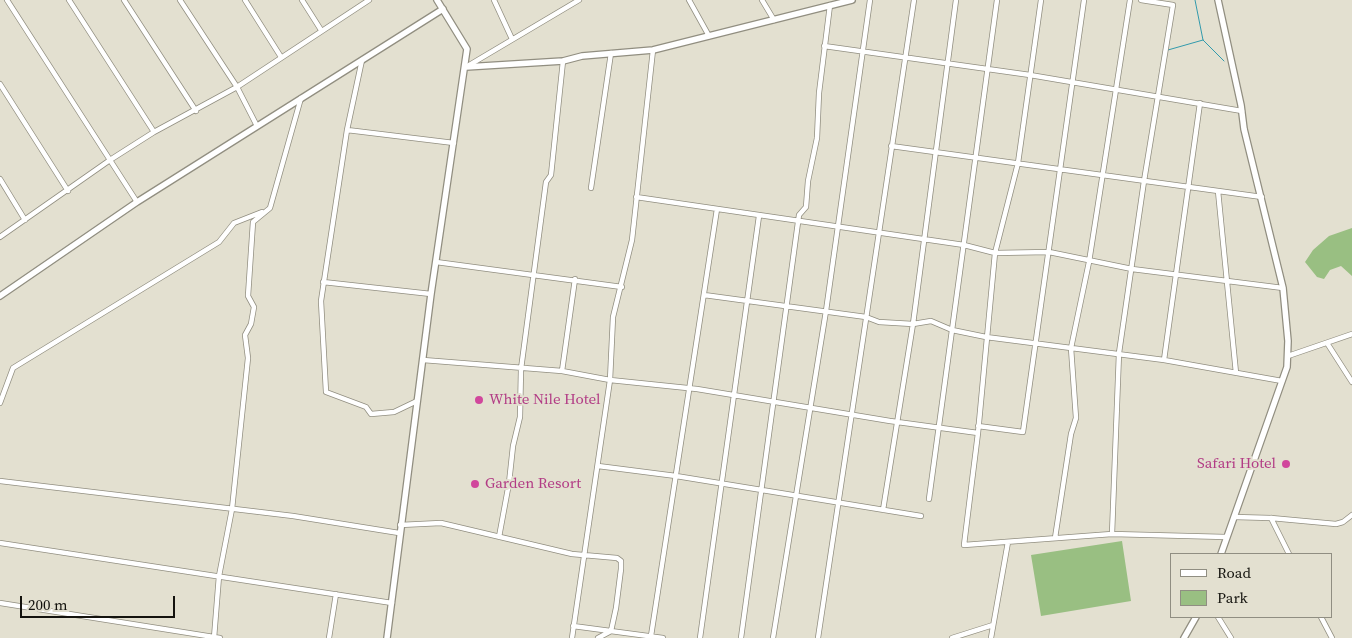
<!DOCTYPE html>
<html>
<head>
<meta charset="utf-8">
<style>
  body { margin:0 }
  #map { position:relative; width:1352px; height:638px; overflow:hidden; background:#e3e0d0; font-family:"Source Serif 4",serif }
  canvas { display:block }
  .legend { position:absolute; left:1170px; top:553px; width:162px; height:65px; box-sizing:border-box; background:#e3e0d0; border:1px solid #908e82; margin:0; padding:6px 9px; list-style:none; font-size:15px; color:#14130e }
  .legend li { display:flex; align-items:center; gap:10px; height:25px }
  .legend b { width:25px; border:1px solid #908e82 }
  .scale { position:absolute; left:20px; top:596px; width:155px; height:22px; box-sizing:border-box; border:2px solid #14130e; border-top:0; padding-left:6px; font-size:15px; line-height:18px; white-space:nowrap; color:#14130e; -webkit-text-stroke:4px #e3e0d0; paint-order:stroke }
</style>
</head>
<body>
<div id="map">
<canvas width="1352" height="638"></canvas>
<ul class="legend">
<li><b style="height:6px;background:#fff"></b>Road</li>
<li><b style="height:14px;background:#99bf82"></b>Park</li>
</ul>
<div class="scale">200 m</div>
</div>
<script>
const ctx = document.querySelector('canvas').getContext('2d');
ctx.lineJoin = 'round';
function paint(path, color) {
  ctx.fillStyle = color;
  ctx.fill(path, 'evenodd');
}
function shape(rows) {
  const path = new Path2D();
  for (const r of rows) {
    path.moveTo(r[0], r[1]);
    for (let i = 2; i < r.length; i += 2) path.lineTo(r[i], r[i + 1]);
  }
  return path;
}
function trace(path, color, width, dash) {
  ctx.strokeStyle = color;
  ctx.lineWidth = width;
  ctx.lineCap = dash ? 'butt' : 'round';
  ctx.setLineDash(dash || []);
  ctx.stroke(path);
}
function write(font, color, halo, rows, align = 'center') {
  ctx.font = font + ' "Source Serif 4",serif';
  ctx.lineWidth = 4;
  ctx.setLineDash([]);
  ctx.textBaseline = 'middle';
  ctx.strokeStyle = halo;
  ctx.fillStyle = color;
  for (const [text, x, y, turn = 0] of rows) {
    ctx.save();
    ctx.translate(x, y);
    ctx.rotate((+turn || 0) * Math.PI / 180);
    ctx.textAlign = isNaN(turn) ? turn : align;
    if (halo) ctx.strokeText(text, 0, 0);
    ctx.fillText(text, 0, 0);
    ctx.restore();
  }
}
const green = shape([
  [1352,228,1352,276,1341,266,1330,270,1324,279,1317,277,1305,262,1313,250,1329,236],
  [1122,541,1131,601,1041,616,1031,555]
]);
const stream = shape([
  [1195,0,1203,40,1224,61],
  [1168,50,1203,40]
]);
const minor = shape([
  [7,0,137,202],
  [69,0,154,132],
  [124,0,196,111],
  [180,0,237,87,257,126],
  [245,0,281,57],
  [302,0,321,30],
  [494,0,512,39],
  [689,0,709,36],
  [762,0,774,20],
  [1041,0,1018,163,995,253,978,433,964,545,1112,534,1119,353,1144,181,1173,5,1141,0],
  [824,46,1030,75,1242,111],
  [362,60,347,130,321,301,326,392,366,407,371,414,394,412,417,401],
  [466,67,579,0],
  [0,84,68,191],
  [347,130,454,143],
  [891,146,1262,197],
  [0,179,25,220],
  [591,188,611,53],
  [1218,191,1236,373],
  [636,197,964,245,995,253,1049,252,1132,269,1283,288],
  [0,237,110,160,154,132,237,87,369,0],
  [436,262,622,287],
  [323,282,431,294],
  [704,295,866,317,879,322,913,324,931,321,952,330,986,337,1164,360,1282,381],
  [1327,343,1352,382],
  [1288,356,1352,334],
  [423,360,562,371,610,380,697,389,890,421,978,433],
  [1164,360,1200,103],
  [562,371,575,279],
  [0,403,13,368,219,242,234,223,262,212],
  [978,426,1023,432,1084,0],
  [598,466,676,476,921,516],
  [0,481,293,516,399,533],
  [929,499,997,0],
  [883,510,913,324,956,0],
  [1234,517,1271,518,1336,524,1343,522,1352,515],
  [1271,518,1289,554],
  [400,525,441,523,572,554,617,558,621,561,621,569,616,608,611,631,598,638],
  [1112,534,1226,537],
  [499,537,509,483,513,446,520,417,521,369,546,182,551,175,563,61],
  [1055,538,1071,434,1076,418,1071,348,1089,262,1130,0],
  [0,543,392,603],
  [0,603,220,638],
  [1218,617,1231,638],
  [1321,617,1332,638],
  [573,626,663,638],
  [651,636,717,209],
  [214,638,219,576,232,509,248,358,245,335,251,324,254,307,248,296,253,222,270,208,301,98],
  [329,638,336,594],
  [572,638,610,380,613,317,632,240,653,50],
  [700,638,759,216],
  [741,638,799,215,806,207,808,181,817,138,819,93,830,5],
  [773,638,826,311,870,0],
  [818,638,914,0],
  [952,638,993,625],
  [991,638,1008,542]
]);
const tertiary = shape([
  [1218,0,1241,105,1244,129,1283,288,1288,341,1287,367,1221,554],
  [466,67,563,61,582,56,653,50,852,0],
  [0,296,137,202,443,9],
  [387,638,431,294,467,49,437,0],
  [1184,638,1196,617]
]);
const markers = [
  [479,400,5,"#d1479c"],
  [1286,464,5,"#d1479c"],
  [475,484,5,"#d1479c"]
];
const hotelNames = [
  ["White Nile Hotel",489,400],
  ["Safari Hotel",1276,464,"right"],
  ["Garden Resort",485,484]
];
paint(green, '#99bf82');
trace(stream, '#329aac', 1);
trace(minor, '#918e80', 6);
trace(tertiary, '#918e80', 8);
trace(minor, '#fff', 4.5);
trace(tertiary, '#fff', 5.5);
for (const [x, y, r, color] of markers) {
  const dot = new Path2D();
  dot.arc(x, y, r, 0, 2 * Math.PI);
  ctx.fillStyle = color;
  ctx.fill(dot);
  trace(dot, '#e3e0d0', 2);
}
write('15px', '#b23c85', '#e3e0d0', hotelNames, 'left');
</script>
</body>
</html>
